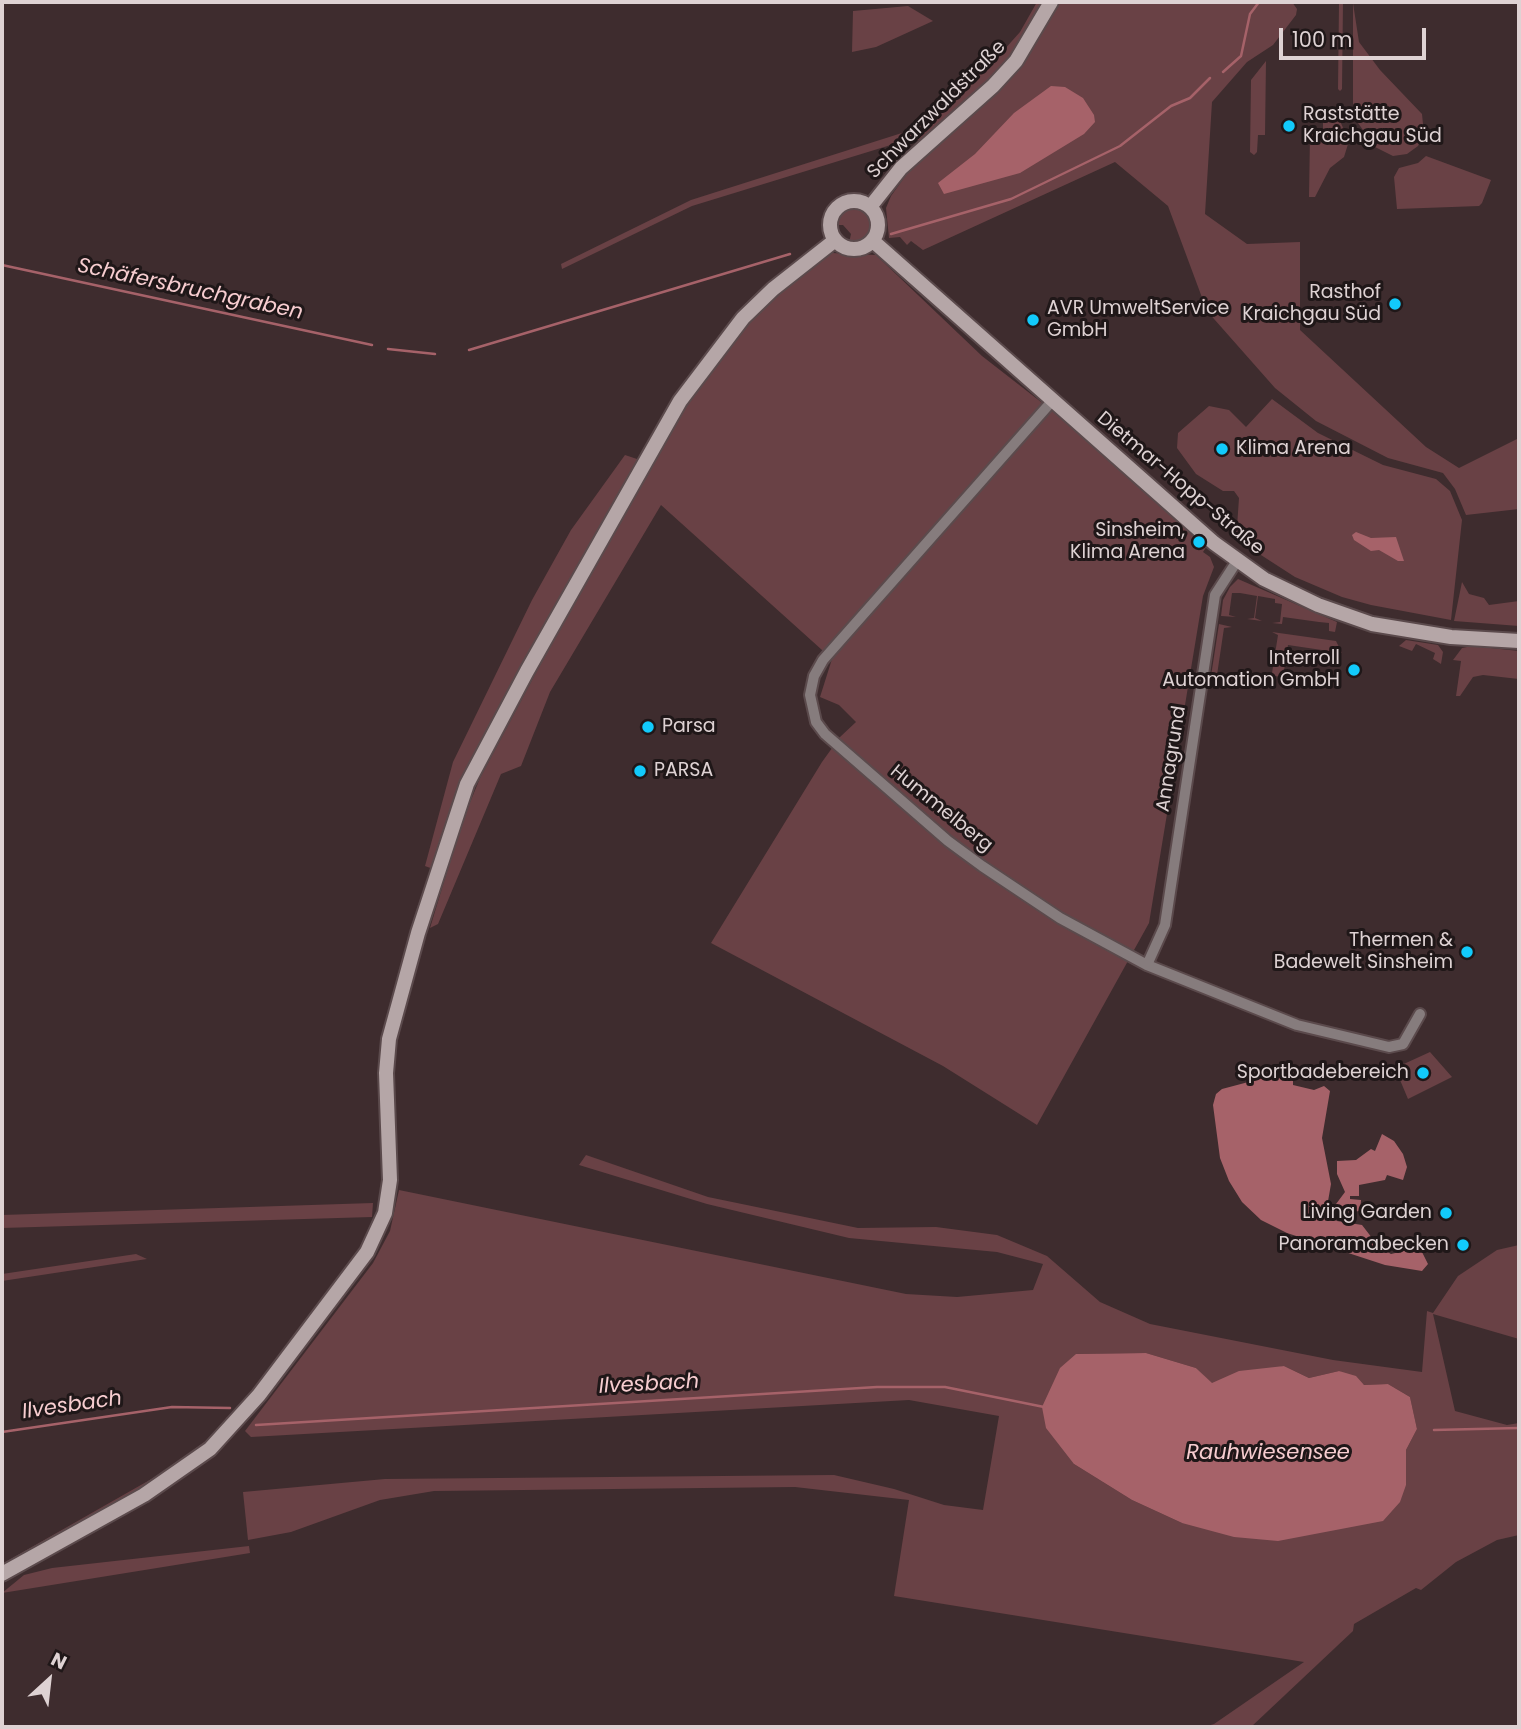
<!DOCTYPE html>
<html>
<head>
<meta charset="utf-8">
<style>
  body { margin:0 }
  #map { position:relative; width:1521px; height:1729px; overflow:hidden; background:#3e2c2e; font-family:Poppins,sans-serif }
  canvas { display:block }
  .frame { position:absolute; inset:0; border:4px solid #ded2d3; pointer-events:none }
  .north { position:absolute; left:14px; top:1645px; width:70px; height:70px; -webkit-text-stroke:5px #1f1718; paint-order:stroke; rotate:27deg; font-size:19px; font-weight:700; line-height:28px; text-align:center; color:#ded2d3 }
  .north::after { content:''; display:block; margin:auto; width:24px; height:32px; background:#ded2d3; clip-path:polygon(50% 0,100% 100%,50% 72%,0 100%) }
  .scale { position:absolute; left:1279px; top:28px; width:147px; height:32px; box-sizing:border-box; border:4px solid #ded2d3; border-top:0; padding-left:9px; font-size:21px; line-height:24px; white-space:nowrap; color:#ded2d3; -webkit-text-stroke:5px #1f1718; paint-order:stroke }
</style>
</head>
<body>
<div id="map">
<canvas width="1521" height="1729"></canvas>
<div class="frame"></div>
<div class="north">N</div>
<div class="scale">100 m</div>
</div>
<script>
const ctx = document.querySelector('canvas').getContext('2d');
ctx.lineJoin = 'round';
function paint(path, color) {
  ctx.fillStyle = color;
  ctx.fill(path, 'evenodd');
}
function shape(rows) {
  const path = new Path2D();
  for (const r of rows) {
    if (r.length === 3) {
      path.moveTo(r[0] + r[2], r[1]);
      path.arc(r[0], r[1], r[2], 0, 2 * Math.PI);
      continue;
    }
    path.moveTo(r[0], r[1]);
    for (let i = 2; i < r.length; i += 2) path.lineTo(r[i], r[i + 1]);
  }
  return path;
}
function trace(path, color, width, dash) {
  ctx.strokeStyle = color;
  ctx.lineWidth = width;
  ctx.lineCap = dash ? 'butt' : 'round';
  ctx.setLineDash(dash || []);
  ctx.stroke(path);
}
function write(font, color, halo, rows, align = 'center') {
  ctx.font = font + ' Poppins,sans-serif';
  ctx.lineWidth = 6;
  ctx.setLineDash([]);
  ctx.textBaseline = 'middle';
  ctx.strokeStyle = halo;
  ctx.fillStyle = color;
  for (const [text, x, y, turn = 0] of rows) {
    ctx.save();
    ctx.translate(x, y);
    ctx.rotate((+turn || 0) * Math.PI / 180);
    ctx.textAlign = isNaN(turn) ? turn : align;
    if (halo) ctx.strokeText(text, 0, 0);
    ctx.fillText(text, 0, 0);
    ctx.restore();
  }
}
const green = shape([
  [1037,2,1047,2,1003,69,924,140,907,140,692,206,562,269,561,264,691,200,905,132,944,107,995,60,1020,32],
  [1058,2,1292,2,1297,9,1296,15,1273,45,1247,62,1212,102,1205,214,1247,244,1300,242,1300,330,1426,447,1459,468,1519,438,1519,509,1466,515,1455,489,1443,473,1388,458,1316,421,1275,388,1207,311,1168,206,1115,162,923,250,911,241,907,245,900,237,889,238,886,208,891,196,916,161,1032,48],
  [1343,2,1342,89,1340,91,1338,89,1339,3],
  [1353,3,1359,42,1380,70,1422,114,1424,134,1418,146,1407,154,1393,156,1375,147,1358,123,1353,107],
  [908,6,933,21,876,47,852,52,853,11],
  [1266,61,1265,135,1258,135,1257,152,1254,155,1250,152,1251,80],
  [1323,115,1340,121,1349,141,1344,157,1330,168,1315,197,1309,197,1310,136,1323,136],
  [1426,156,1491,180,1482,203,1479,206,1397,209,1394,177,1399,168,1418,163],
  [852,206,866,209,873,222,867,239,854,244,849,243,851,234,843,225,835,225,840,212],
  [832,253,876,255,982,356,1068,423,1207,546,1203,552,1210,557,1214,567,1203,596,1149,923,1037,1125,943,1066,711,943,822,762,840,737,856,722,839,705,820,697,832,659,661,505,550,692,521,766,501,774,438,924,430,928,462,822,480,778,615,524,672,427,707,373,744,326,793,282],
  [1272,399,1318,433,1383,465,1436,479,1450,491,1462,520,1451,620,1371,605,1342,597,1295,577,1230,535,1237,527,1239,498,1234,491,1223,491,1196,474,1177,448,1178,433,1209,406,1229,410,1246,427],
  [625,455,640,460,569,581,469,767,450,811,433,869,425,866,453,762,532,600,571,530],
  [1238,579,1337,622,1335,632,1329,631,1329,623,1319,622,1283,617,1282,624,1272,623,1280,622,1282,604,1275,603,1275,599,1258,596,1255,618,1262,621,1247,619,1254,618,1257,596,1240,593,1232,593,1229,615,1236,617,1221,616,1223,600,1230,587],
  [1462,582,1469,594,1484,598,1489,605,1519,601,1519,626,1454,621],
  [1219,624,1232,627,1224,628,1217,675,1224,678,1211,676],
  [1272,632,1336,641,1342,653,1288,645,1283,677,1265,675,1272,673,1278,635],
  [1406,640,1438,645,1443,652,1441,664,1433,659,1435,653,1416,644,1412,651,1399,646],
  [1472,646,1519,651,1519,679,1483,675,1473,677,1460,696,1456,696,1461,661,1453,660,1462,648],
  [1430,1052,1452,1077,1408,1099,1395,1068],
  [586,1155,708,1197,858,1228,936,1227,997,1235,1047,1256,1100,1302,1150,1324,1333,1360,1422,1372,1427,1311,1433,1313,1458,1276,1497,1250,1519,1245,1519,1339,1433,1314,1455,1411,1507,1425,1519,1423,1519,1535,1497,1540,1456,1562,1421,1590,1416,1588,1354,1624,1353,1631,1251,1727,1204,1727,1214,1724,1304,1662,894,1596,909,1500,795,1487,434,1491,380,1500,291,1532,248,1540,243,1492,385,1479,834,1475,894,1489,944,1505,983,1510,999,1416,909,1400,251,1437,245,1431,373,1263,390,1231,399,1190,906,1294,957,1297,1033,1290,1043,1264,997,1252,849,1238,707,1204,579,1165],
  [1146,1353,1196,1368,1212,1384,1284,1366,1309,1378,1339,1371,1364,1385,1388,1384,1410,1397,1417,1429,1406,1450,1406,1485,1182,1523,1132,1500,1074,1464,1076,1354],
  [373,1203,372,1217,2,1228,2,1215],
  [136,1254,147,1259,2,1281,2,1274],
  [227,1417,231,1419,177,1471,2,1568,2,1564,162,1473,214,1435],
  [249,1546,250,1553,2,1593,24,1575,52,1568]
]);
const water = shape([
  [1051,86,1065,87,1083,98,1094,115,1095,122,1084,134,1020,173,944,194,938,183,975,154,1014,113],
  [1356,532,1371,538,1396,537,1404,561,1398,561,1379,550,1371,551,1354,540,1352,535],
  [1271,1076,1293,1081,1293,1085,1314,1090,1324,1086,1330,1091,1322,1138,1331,1184,1327,1207,1330,1215,1337,1221,1362,1225,1379,1247,1391,1254,1412,1249,1422,1252,1428,1264,1422,1271,1385,1265,1287,1233,1261,1220,1242,1202,1229,1181,1220,1158,1213,1105,1216,1094,1222,1089],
  [1382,1134,1394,1141,1403,1154,1407,1167,1403,1180,1387,1175,1385,1180,1359,1185,1359,1196,1350,1196,1350,1199,1361,1200,1360,1211,1340,1213,1336,1204,1345,1192,1337,1174,1337,1161,1356,1160,1371,1149,1375,1151],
  [1146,1353,1196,1368,1212,1383,1239,1371,1284,1366,1309,1378,1339,1371,1356,1376,1364,1385,1388,1384,1410,1397,1417,1429,1406,1450,1406,1485,1400,1502,1383,1521,1278,1541,1234,1537,1182,1523,1132,1500,1074,1464,1046,1428,1042,1407,1060,1368,1076,1354]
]);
const stream = shape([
  [1223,72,1241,56,1250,14,1259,2],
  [891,234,1011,199,1120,146,1171,106,1190,98,1210,78],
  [2,265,372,345],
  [388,349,435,354],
  [469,350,790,254],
  [256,1425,877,1387,945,1387,1044,1407],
  [1434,1430,1519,1428],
  [2,1432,172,1407,230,1408]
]);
const street = shape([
  [1053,400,823,660,814,676,810,695,816,722,825,734,948,841,982,866,1060,918,1147,965,1297,1025,1389,1047,1403,1044,1420,1014],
  [1147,965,1165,925,1215,595,1237,561]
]);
const secondary = shape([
  [854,225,24],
  [870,207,901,168,993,86,1016,61,1051,2],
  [873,241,1214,543,1264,579,1318,605,1372,624,1451,637,1519,641],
  [2,1574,144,1495,210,1449,259,1395,367,1252,385,1213,390,1180,386,1073,389,1039,418,933,467,784,527,671,680,401,743,318,773,289,834,241]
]);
const markers = [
  [1289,126,7,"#12cafb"],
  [1395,304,7,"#12cafb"],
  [1033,320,7,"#12cafb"],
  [1222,449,7,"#12cafb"],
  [1199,542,7,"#12cafb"],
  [1354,670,7,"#12cafb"],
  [648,727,7,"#12cafb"],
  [640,771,7,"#12cafb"],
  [1467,952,7,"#12cafb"],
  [1423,1073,7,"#12cafb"],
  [1446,1213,7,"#12cafb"],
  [1463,1245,7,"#12cafb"]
];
const streetNames = [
  ["Schwarzwaldstraße",937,110,-45],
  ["Dietmar-Hopp-Straße",1180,484,40],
  ["Annagrund",1172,759,-81],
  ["Hummelberg",941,809,39]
];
const poiNames = [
  ["Raststätte",1303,115,"left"],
  ["Kraichgau Süd",1303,137,"left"],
  ["Rasthof",1381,293],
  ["Kraichgau Süd",1381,315],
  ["AVR UmweltService",1047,309,"left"],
  ["GmbH",1047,331,"left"],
  ["Klima Arena",1236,449,"left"],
  ["Sinsheim,",1185,531],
  ["Klima Arena",1185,553],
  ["Interroll",1340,659],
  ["Automation GmbH",1340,681],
  ["Parsa",662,727,"left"],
  ["PARSA",654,771,"left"],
  ["Thermen &",1453,941],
  ["Badewelt Sinsheim",1453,963],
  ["Sportbadebereich",1409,1073],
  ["Living Garden",1432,1213],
  ["Panoramabecken",1449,1245]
];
const waterNames = [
  ["Schäfersbruchgraben",190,290,12],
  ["Ilvesbach",649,1385,-3],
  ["Ilvesbach",72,1406,-8],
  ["Rauhwiesensee",1268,1454]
];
paint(green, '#694145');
paint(water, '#a66269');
trace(stream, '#a66269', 2.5);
trace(street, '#5b4a4c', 14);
trace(secondary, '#5b4a4c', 18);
trace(street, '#867c7d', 10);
trace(secondary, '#b5a6a7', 14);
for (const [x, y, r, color] of markers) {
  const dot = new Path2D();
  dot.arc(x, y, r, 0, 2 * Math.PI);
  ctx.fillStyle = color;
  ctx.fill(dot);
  trace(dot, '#1f1718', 2.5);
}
write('19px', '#ded2d3', '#1f1718', streetNames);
write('19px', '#ded2d3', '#1f1718', poiNames, 'right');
write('italic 21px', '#f7cdd0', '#1f1718', waterNames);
</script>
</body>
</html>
